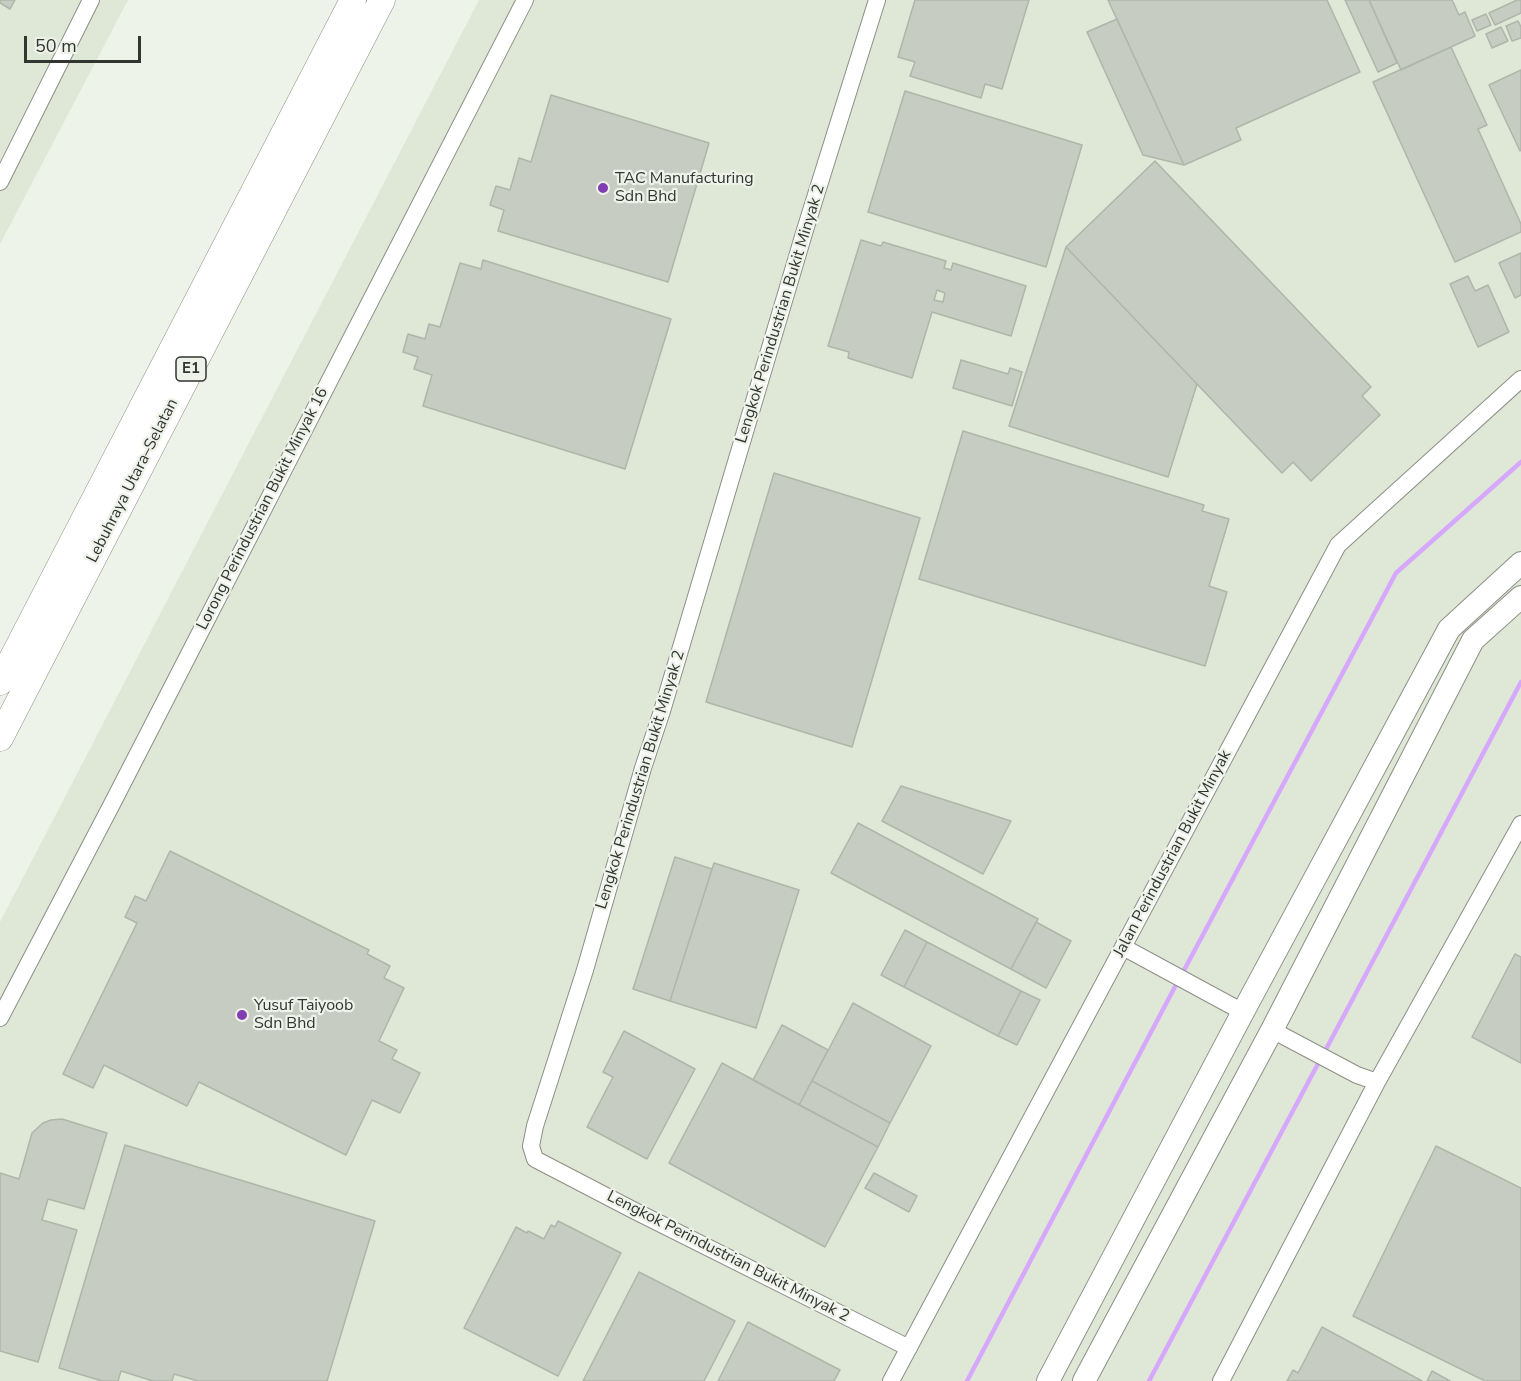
<!DOCTYPE html>
<html>
<head>
<meta charset="utf-8">
<style>
  body { margin:0 }
  #map { position:relative; width:1521px; height:1381px; overflow:hidden; background:#eef3e9; font-family:"Nunito Sans",sans-serif }
  canvas { display:block }
  .scale { position:absolute; left:24px; top:36px; width:117px; height:27px; box-sizing:border-box; border:3px solid #333531; border-top:0; padding-left:8px; font-size:18px; line-height:21px; white-space:nowrap; color:#333531; -webkit-text-stroke:4px #eef3e9; paint-order:stroke }
</style>
</head>
<body>
<div id="map">
<canvas width="1521" height="1381"></canvas>
<div class="scale">50 m</div>
</div>
<script>
const ctx = document.querySelector('canvas').getContext('2d');
ctx.lineJoin = 'round';
function paint(path, color) {
  ctx.fillStyle = color;
  ctx.fill(path, 'evenodd');
}
function shape(rows) {
  const path = new Path2D();
  for (const r of rows) {
    path.moveTo(r[0], r[1]);
    for (let i = 2; i < r.length; i += 2) path.lineTo(r[i], r[i + 1]);
  }
  return path;
}
function trace(path, color, width, dash) {
  ctx.strokeStyle = color;
  ctx.lineWidth = width;
  ctx.lineCap = dash ? 'butt' : 'round';
  ctx.setLineDash(dash || []);
  ctx.stroke(path);
}
function write(font, color, halo, rows, align = 'center') {
  ctx.font = font + ' "Nunito Sans",sans-serif';
  ctx.lineWidth = 4.5;
  ctx.setLineDash([]);
  ctx.textBaseline = 'middle';
  ctx.strokeStyle = halo;
  ctx.fillStyle = color;
  for (const [text, x, y, turn = 0] of rows) {
    ctx.save();
    ctx.translate(x, y);
    ctx.rotate((+turn || 0) * Math.PI / 180);
    ctx.textAlign = isNaN(turn) ? turn : align;
    if (halo) ctx.strokeText(text, 0, 0);
    ctx.fillText(text, 0, 0);
    ctx.restore();
  }
}
const built = shape([
  [0,0,128,0,0,244],
  [479,0,1521,0,1521,1381,0,1381,0,922]
]);
const stream = shape([
  [1182,974,1396,573,1521,462],
  [1324,1053,1521,682],
  [967,1381,1178,981],
  [1149,1381,1320,1060]
]);
const building = shape([
  [0,0,15,0,10,9,0,3,0,0],
  [915,0,1029,0,1002,89,985,84,981,98,910,76,915,62,898,57,915,0],
  [1108,0,1327,0,1360,72,1236,128,1241,140,1184,165,1108,0],
  [1345,0,1369,0,1397,63,1378,72,1345,0],
  [1369,0,1452,0,1459,15,1465,12,1475,36,1401,70,1369,0],
  [1517,0,1521,0,1521,13,1495,25,1489,13,1517,0],
  [1486,14,1491,25,1477,31,1472,20,1486,14],
  [1117,19,1184,165,1143,155,1087,32,1117,19],
  [1518,21,1521,27,1521,38,1512,41,1506,26,1518,21],
  [1501,27,1508,41,1492,48,1486,34,1501,27],
  [1451,47,1487,125,1478,129,1521,224,1521,232,1455,262,1373,82,1451,47],
  [1521,70,1521,150,1520,151,1489,85,1521,70],
  [905,91,1082,145,1046,267,868,212,905,91],
  [551,95,709,143,668,282,498,231,504,210,490,205,496,186,510,190,519,158,531,162,551,95],
  [1155,161,1371,387,1362,396,1380,415,1311,481,1293,462,1282,473,1066,247,1155,161],
  [861,240,881,246,883,242,946,261,944,268,951,270,953,263,1026,286,1011,336,932,312,912,378,848,358,849,352,828,346,861,240],
  [937,290,945,293,943,302,934,300,937,290],
  [1066,247,1197,384,1168,477,1009,426,1066,247],
  [1521,253,1521,295,1515,298,1499,263,1521,253],
  [483,260,671,319,625,469,423,406,432,375,414,369,418,357,403,352,408,334,425,339,429,324,440,327,460,263,481,269,483,260],
  [1468,276,1475,291,1488,285,1509,332,1478,347,1450,284,1468,276],
  [961,360,1008,374,1010,368,1022,372,1012,406,953,388,961,360],
  [963,431,1204,505,1202,511,1229,519,1209,586,1227,592,1205,666,919,579,963,431],
  [774,473,920,518,852,747,706,702,774,473],
  [901,786,1011,821,983,874,882,821,901,786],
  [858,823,1038,919,1011,969,831,873,858,823],
  [170,851,369,950,367,954,390,966,384,978,404,988,379,1041,397,1050,392,1059,420,1073,400,1113,372,1100,346,1155,199,1082,187,1106,104,1065,93,1088,63,1074,137,923,125,917,135,896,146,901,170,851],
  [675,857,712,869,670,1001,633,989,675,857],
  [714,863,799,890,756,1028,670,1001,714,863],
  [1036,922,1071,941,1046,988,1011,969,1036,922],
  [905,930,927,942,904,987,881,975,905,930],
  [927,942,1021,991,998,1036,904,987,927,942],
  [1515,954,1521,957,1521,1063,1472,1037,1515,954],
  [1021,991,1040,1000,1017,1045,998,1036,1021,991],
  [853,1003,931,1046,890,1123,812,1081,853,1003],
  [782,1025,828,1050,799,1105,753,1080,782,1025],
  [624,1031,695,1069,647,1159,587,1127,613,1077,603,1072,624,1031],
  [722,1063,878,1147,825,1247,669,1163,722,1063],
  [812,1081,890,1123,878,1147,799,1105,812,1081],
  [62,1119,107,1133,84,1209,48,1199,42,1220,77,1230,38,1362,0,1351,0,1173,19,1179,32,1133,43,1123,51,1120,62,1119],
  [125,1145,375,1221,327,1381,198,1381,174,1374,172,1381,153,1381,121,1371,118,1381,102,1381,59,1368,125,1145],
  [1436,1146,1521,1188,1521,1381,1485,1381,1353,1316,1436,1146],
  [874,1173,917,1196,909,1212,865,1188,874,1173],
  [558,1221,621,1253,558,1376,464,1328,516,1227,527,1233,528,1231,544,1239,551,1225,555,1227,558,1221],
  [639,1272,735,1321,704,1381,583,1381,639,1272],
  [748,1322,840,1370,834,1381,718,1381,748,1322],
  [1322,1327,1422,1381,1287,1381,1293,1370,1298,1373,1322,1327],
  [1432,1371,1450,1381,1427,1381,1432,1371]
]);
const minor = shape([
  [877,0,805,230,662,711,643,768,585,970,535,1126,531,1146,535,1159,633,1210,909,1348],
  [0,182,91,0],
  [1123,947,1243,1012],
  [0,1018,112,804,525,0],
  [1272,1030,1357,1075,1377,1082],
  [891,1381,1338,545,1521,379],
  [1221,1381,1377,1082,1521,824]
]);
const major = shape([
  [1048,1381,1243,1012,1449,629,1521,563],
  [1084,1381,1272,1030,1473,640,1521,597]
]);
const highway = shape([
  [0,682,353,0],
  [0,738,382,0]
]);
const markers = [
  [603,188,6,"#803eb2"],
  [242,1015,6,"#803eb2"]
];
const shields = [
  [191,369,30]
];
const shieldNames = [
  ["E1",191,369]
];
const poiNames = [
  ["TAC Manufacturing",615,179],
  ["Sdn Bhd",615,197],
  ["Yusuf Taiyoob",254,1006],
  ["Sdn Bhd",254,1024]
];
const streetNames = [
  ["Lengkok Perindustrian Bukit Minyak 2",781,314,-73],
  ["Lebuhraya Utara–Selatan",133,481,-63],
  ["Lorong Perindustrian Bukit Minyak 16",263,509,-63],
  ["Lengkok Perindustrian Bukit Minyak 2",641,780,-73],
  ["Jalan Perindustrian Bukit Minyak",1173,854,-62],
  ["Lengkok Perindustrian Bukit Minyak 2",728,1257,27]
];
paint(built, '#dfe7d6');
trace(stream, '#d5a8fe', 4.5);
paint(building, '#c7ccc2');
trace(building, '#b0b5ab', 1.5);
trace(minor, '#8b9086', 18);
trace(major, '#8b9086', 24);
trace(highway, '#8b9086', 27);
trace(minor, '#fff', 16);
trace(major, '#fff', 22);
trace(highway, '#fff', 26);
for (const [x, y, r, color] of markers) {
  const dot = new Path2D();
  dot.arc(x, y, r, 0, 2 * Math.PI);
  ctx.fillStyle = color;
  ctx.fill(dot);
  trace(dot, '#eef3e9', 2);
}
for (const [x, y, w] of shields) {
  const box = new Path2D();
  box.roundRect(x - w / 2, y - 12, w, 24, 4.5);
  ctx.fillStyle = '#eef3e9';
  ctx.fill(box);
  trace(box, '#333531', 1.5);
}
write('bold 15px', '#333531', null, shieldNames);
write('16px', '#333531', '#eef3e9', poiNames, 'left');
write('16px', '#333531', '#eef3e9', streetNames);
</script>
</body>
</html>
